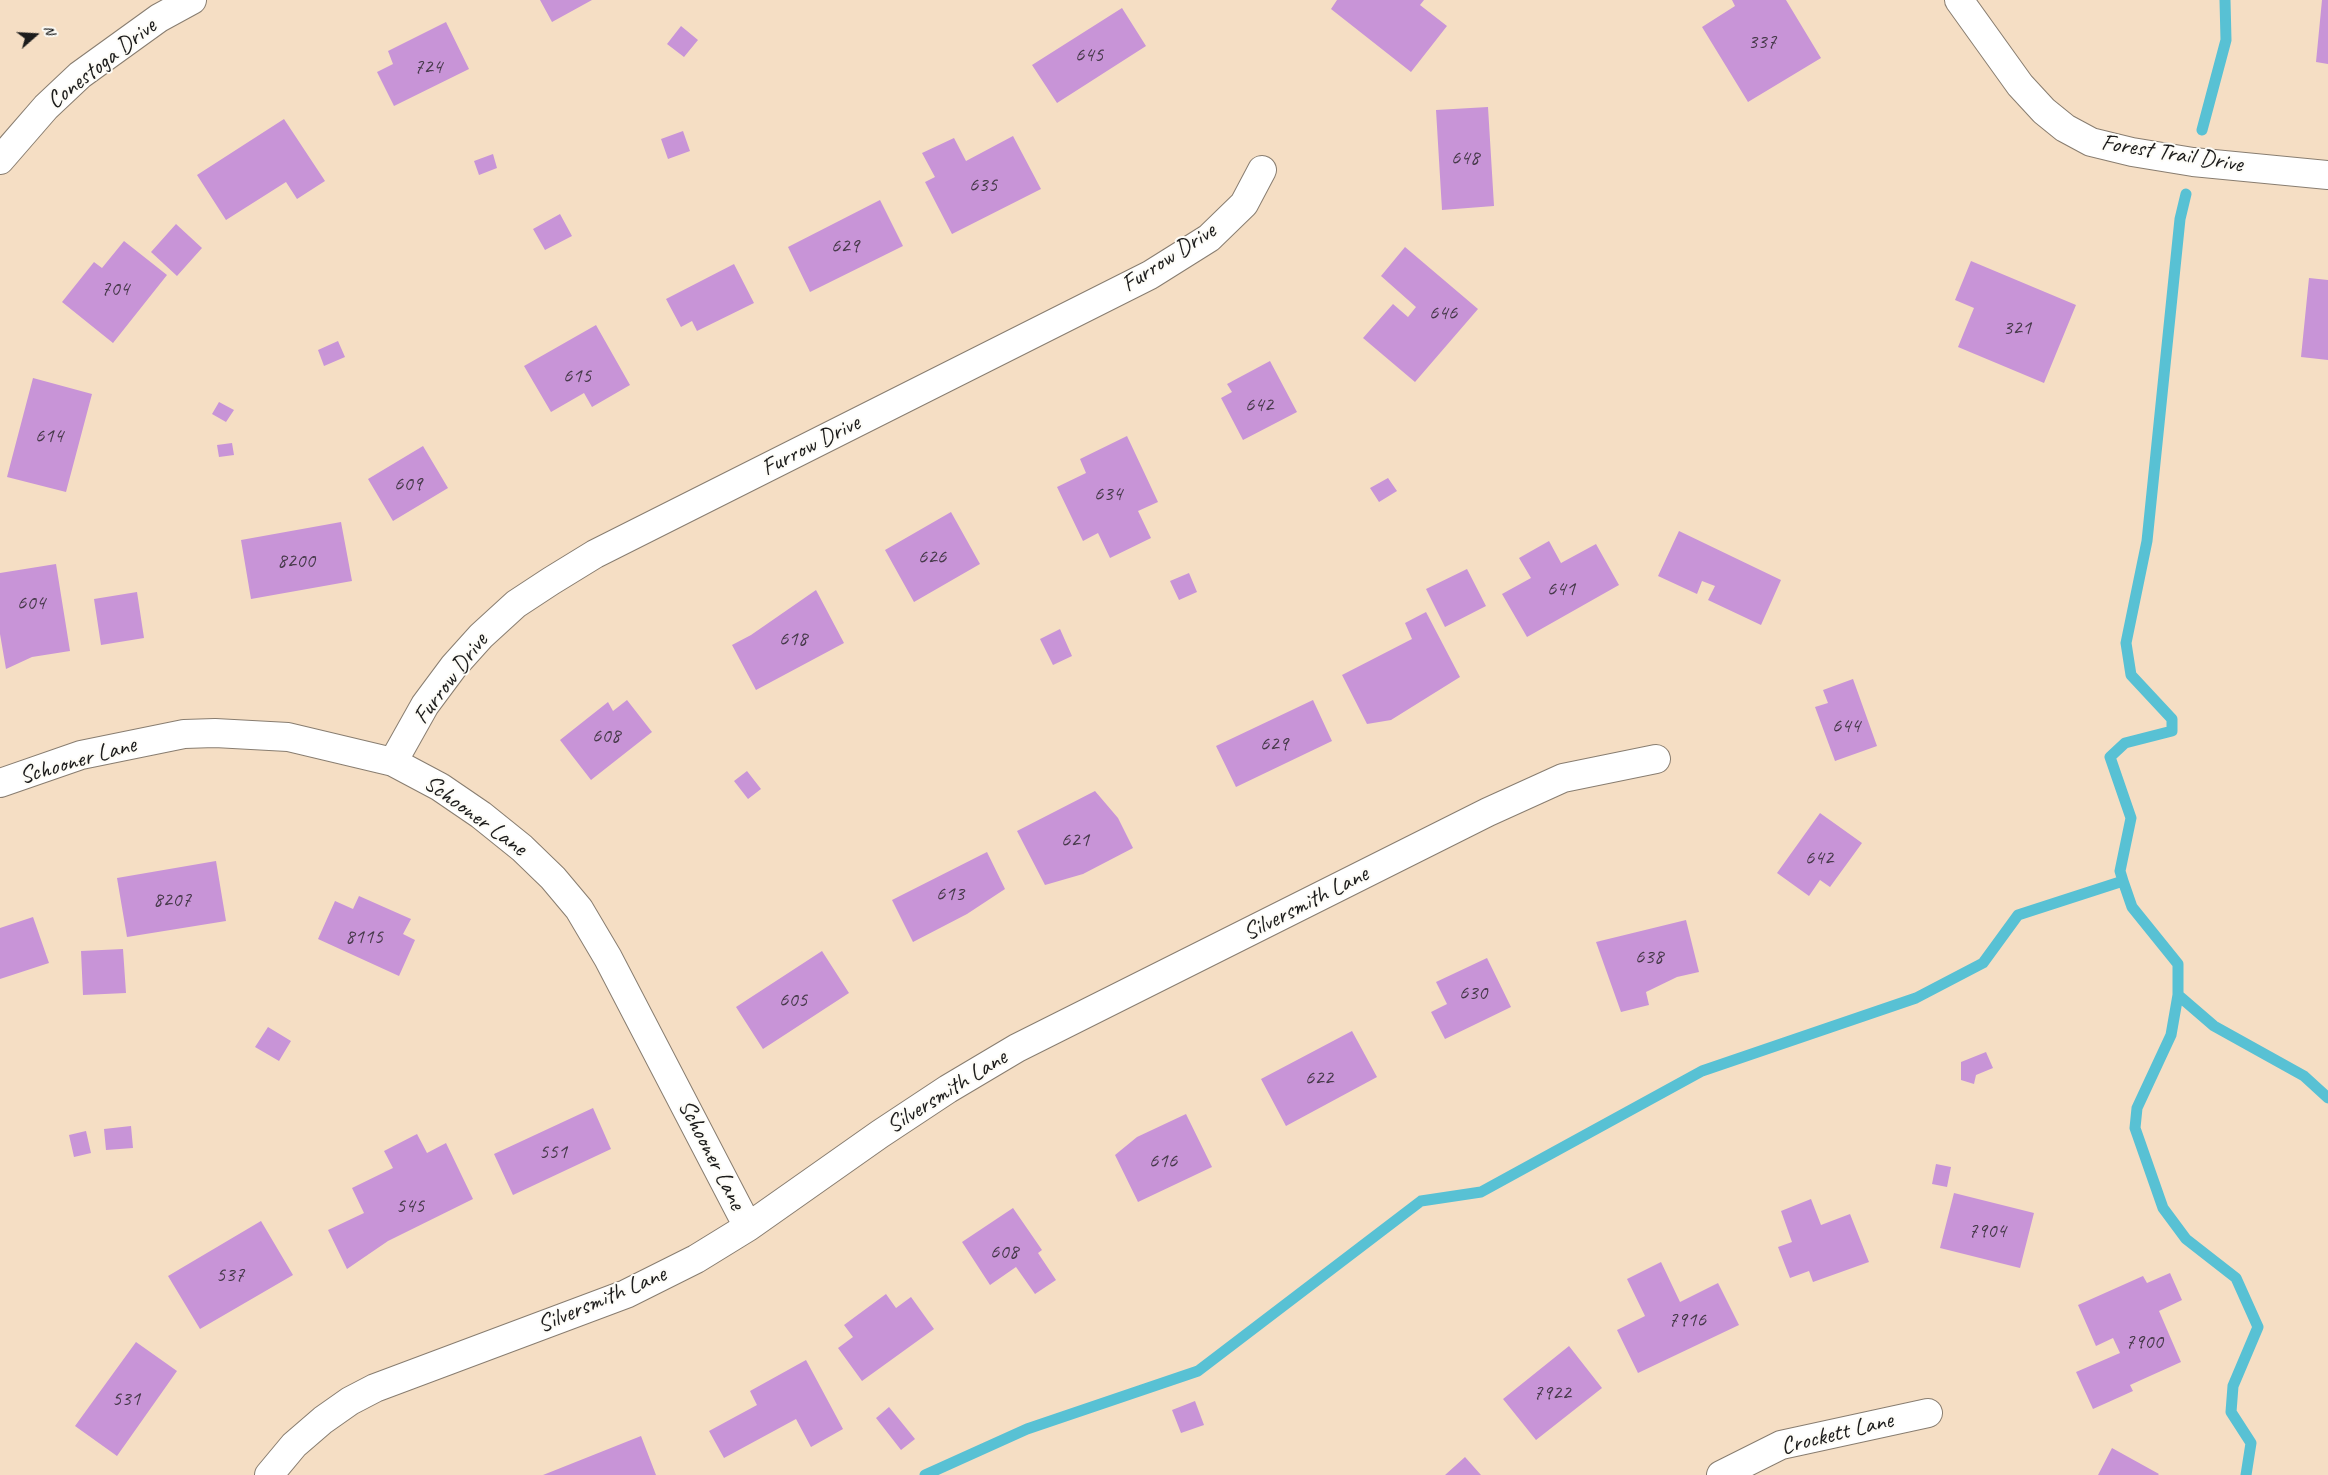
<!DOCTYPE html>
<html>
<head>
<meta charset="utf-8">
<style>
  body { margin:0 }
  #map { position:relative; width:2328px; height:1475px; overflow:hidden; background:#f5dec4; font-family:Caveat,sans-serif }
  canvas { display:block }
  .north { position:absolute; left:10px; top:10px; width:50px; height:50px; -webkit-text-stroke:4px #fdfcf7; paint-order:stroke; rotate:71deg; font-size:14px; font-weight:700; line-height:20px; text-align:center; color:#1c1c1c }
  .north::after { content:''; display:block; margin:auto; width:18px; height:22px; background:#1c1c1c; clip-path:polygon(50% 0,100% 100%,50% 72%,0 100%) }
</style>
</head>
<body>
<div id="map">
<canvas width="2328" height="1475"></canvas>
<div class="north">N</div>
</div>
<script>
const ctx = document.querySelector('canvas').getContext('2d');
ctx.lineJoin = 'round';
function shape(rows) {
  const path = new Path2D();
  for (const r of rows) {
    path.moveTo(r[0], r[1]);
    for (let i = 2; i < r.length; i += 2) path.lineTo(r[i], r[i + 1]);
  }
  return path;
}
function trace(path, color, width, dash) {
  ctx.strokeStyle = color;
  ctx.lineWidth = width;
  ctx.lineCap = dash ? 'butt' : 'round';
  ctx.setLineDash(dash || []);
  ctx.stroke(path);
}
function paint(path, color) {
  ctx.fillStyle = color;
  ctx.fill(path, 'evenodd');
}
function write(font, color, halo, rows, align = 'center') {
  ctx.font = font + ' Caveat,sans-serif';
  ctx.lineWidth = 4;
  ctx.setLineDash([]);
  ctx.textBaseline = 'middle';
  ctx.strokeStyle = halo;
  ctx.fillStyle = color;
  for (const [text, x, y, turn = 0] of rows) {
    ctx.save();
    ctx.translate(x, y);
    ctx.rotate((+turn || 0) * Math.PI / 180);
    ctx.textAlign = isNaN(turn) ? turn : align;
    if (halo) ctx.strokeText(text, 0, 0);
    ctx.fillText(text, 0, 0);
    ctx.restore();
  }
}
const stream = shape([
  [2202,130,2226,40,2225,0],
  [2186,194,2180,219,2147,541,2126,643,2131,675,2172,719,2172,731,2125,743,2110,757,2131,818,2120,871,2123,881,2132,907,2178,964,2178,995,2171,1035,2137,1108,2135,1128,2163,1208,2186,1239,2236,1278,2258,1327,2233,1386,2231,1412,2251,1443,2246,1475],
  [2178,995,2214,1026,2304,1076,2328,1098],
  [925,1475,1027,1429,1198,1371,1421,1201,1481,1192,1702,1071,1916,998,1983,963,2018,915,2123,881]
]);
const building = shape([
  [540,0,592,0,552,22],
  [1337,0,1424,0,1420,5,1447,26,1411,72,1331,9],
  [1732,0,1786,0,1821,58,1748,102,1702,27,1735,6],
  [2322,0,2328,0,2328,64,2316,62],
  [1122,8,1146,46,1057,103,1032,65],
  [446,22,469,69,394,106,377,72,393,64,388,51],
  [681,26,698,40,684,57,667,44],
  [1488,107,1494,206,1442,210,1436,110],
  [284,119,325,181,297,199,286,182,226,220,197,175],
  [683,131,690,151,668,159,661,139],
  [1013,136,1041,189,952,234,925,182,935,177,922,153,954,138,966,161],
  [493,154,497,168,479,175,474,161],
  [880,200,903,246,810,292,788,247],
  [560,214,572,236,545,250,533,229],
  [176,224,202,248,177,276,151,252],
  [124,241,167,275,113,343,62,302,94,262,102,268],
  [1405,247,1478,309,1415,382,1363,338,1393,304,1408,317,1416,307,1381,276],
  [1971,261,2076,305,2044,383,1958,347,1974,308,1955,300],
  [734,264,754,303,697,331,692,321,681,327,666,299],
  [2309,278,2328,280,2328,360,2301,357],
  [596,325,630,385,592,407,584,393,551,412,524,366],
  [338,341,345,357,324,366,318,350],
  [1270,361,1297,412,1243,440,1221,398,1232,392,1227,384],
  [33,378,92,394,66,492,7,477],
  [219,402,234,410,226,422,212,414],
  [1127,436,1158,502,1138,511,1151,538,1110,558,1098,533,1083,541,1057,487,1086,473,1080,459],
  [232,443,234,455,219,457,217,445],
  [423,446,448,488,393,521,368,479],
  [1388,478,1397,491,1379,502,1370,488],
  [951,512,980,564,914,602,885,550],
  [341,522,352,581,251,599,241,540],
  [1679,531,1781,580,1761,625,1708,600,1715,586,1702,581,1697,594,1658,576],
  [1549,541,1561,563,1596,544,1619,585,1527,637,1502,594,1531,578,1519,558],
  [56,564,70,651,32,657,6,669,0,634,0,573],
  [1467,569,1486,606,1445,627,1426,589],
  [1189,573,1197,592,1179,600,1170,581],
  [816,590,844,643,756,690,732,645,751,635],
  [137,592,144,638,101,645,94,599],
  [1426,612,1460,677,1391,720,1367,724,1342,675,1412,639,1405,623],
  [1060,629,1072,656,1053,665,1040,639],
  [1853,679,1877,746,1835,761,1815,707,1828,703,1823,690],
  [627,700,652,732,591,780,560,740,608,702,613,711],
  [1313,700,1332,741,1236,787,1216,746],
  [747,771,761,789,748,799,734,781],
  [1095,791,1118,818,1133,848,1083,874,1045,885,1017,831],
  [1820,813,1862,843,1830,887,1820,880,1809,896,1777,873],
  [987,852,1005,889,967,914,913,942,892,900],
  [216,861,226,921,127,937,117,878],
  [359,896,411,919,403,934,415,940,399,976,318,939,335,901,353,909],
  [33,917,49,963,0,979,0,928],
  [1686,920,1699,972,1677,977,1646,992,1649,1005,1621,1012,1596,942],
  [123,949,126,993,83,995,81,951],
  [822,951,849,993,763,1049,736,1007],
  [1487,958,1511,1007,1445,1039,1431,1012,1447,1004,1436,982],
  [268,1027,291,1041,279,1061,255,1047],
  [1352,1031,1377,1077,1286,1126,1261,1079],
  [1986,1052,1993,1068,1976,1075,1974,1084,1961,1080,1961,1062],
  [593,1108,611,1149,513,1195,494,1154],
  [1186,1114,1212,1167,1138,1202,1115,1155,1137,1137],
  [131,1126,133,1148,106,1150,104,1129],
  [86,1131,91,1153,74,1157,69,1135],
  [417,1134,427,1153,446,1143,473,1199,388,1241,347,1269,328,1230,364,1213,352,1188,393,1168,384,1151],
  [1936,1164,1951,1167,1947,1187,1932,1184],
  [1954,1193,2034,1213,2020,1268,1940,1248],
  [1811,1199,1821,1225,1850,1214,1869,1262,1813,1282,1809,1271,1790,1278,1778,1247,1792,1242,1781,1211],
  [1013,1208,1042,1250,1038,1253,1056,1280,1035,1294,1016,1267,990,1285,962,1242],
  [261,1221,293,1275,200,1329,168,1276],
  [1661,1262,1680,1302,1718,1283,1739,1325,1638,1373,1617,1330,1645,1316,1627,1279],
  [2170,1273,2182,1300,2159,1311,2181,1362,2130,1385,2133,1391,2093,1409,2076,1372,2120,1353,2113,1338,2096,1346,2078,1305,2143,1276,2147,1283],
  [886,1294,896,1308,911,1297,934,1329,862,1381,838,1348,853,1337,844,1325],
  [136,1342,177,1371,117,1456,75,1426],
  [1569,1346,1602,1388,1536,1440,1503,1399],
  [806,1360,843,1429,811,1447,796,1419,724,1458,709,1431,757,1405,750,1391],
  [1195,1401,1204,1425,1181,1433,1172,1410],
  [889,1407,915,1439,901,1450,876,1418],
  [641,1436,656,1475,543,1475],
  [2112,1448,2159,1474,2158,1475,2098,1475],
  [1465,1457,1481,1475,1445,1475]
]);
const minor = shape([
  [1959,0,2020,85,2044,111,2065,128,2091,142,2132,152,2193,162,2328,175],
  [0,160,46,107,80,75,159,18,192,0],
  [393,762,425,705,454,666,481,636,516,604,551,581,595,554,1150,275,1209,238,1244,204,1262,170],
  [0,783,81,755,184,734,215,733,288,737,393,762,440,787,481,815,522,848,553,878,579,909,608,958,748,1227],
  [269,1475,294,1445,323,1420,350,1401,375,1388,626,1294,696,1259,748,1227,880,1134,948,1089,1017,1048,1488,812,1563,778,1656,759],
  [1721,1475,1781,1445,1928,1413]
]);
const numberNames = [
  ["337",1762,42],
  ["645",1089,55],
  ["724",428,67],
  ["648",1465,158],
  ["635",983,185],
  ["629",845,246],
  ["704",115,289],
  ["646",1443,313],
  ["321",2017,328],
  ["615",577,376],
  ["642",1259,405],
  ["614",49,436],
  ["609",408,484],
  ["634",1108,494],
  ["626",932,557],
  ["8200",296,561],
  ["641",1561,589],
  ["604",31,603],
  ["618",793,639],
  ["644",1846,726],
  ["608",606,736],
  ["629",1274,744],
  ["621",1075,840],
  ["642",1819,858],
  ["613",950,894],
  ["8207",172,900],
  ["8115",364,937],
  ["638",1649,957],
  ["630",1473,993],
  ["605",793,1000],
  ["622",1319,1078],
  ["551",553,1152],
  ["616",1163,1161],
  ["545",410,1206],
  ["7904",1987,1231],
  ["608",1004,1252],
  ["537",230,1275],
  ["7916",1687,1320],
  ["7900",2144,1342],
  ["7922",1552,1393],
  ["531",126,1399]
];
const streetNames = [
  ["Conestoga Drive",102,64,-38],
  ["Forest Trail Drive",2172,154,9],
  ["Furrow Drive",1169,258,-33],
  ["Furrow Drive",811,446,-27],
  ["Furrow Drive",451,679,-53],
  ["Schooner Lane",78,761,-16],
  ["Schooner Lane",475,816,36],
  ["Silversmith Lane",1306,904,-27],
  ["Silversmith Lane",947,1092,-32],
  ["Schooner Lane",711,1155,63],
  ["Silversmith Lane",602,1300,-23],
  ["Crockett Lane",1837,1434,-14]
];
trace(stream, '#58c1d4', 11);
paint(building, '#c894d7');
trace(minor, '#887d70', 30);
trace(minor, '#fff', 28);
write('21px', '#473a4b', null, numberNames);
write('24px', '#1c1c1c', '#fdfcf7', streetNames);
</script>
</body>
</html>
